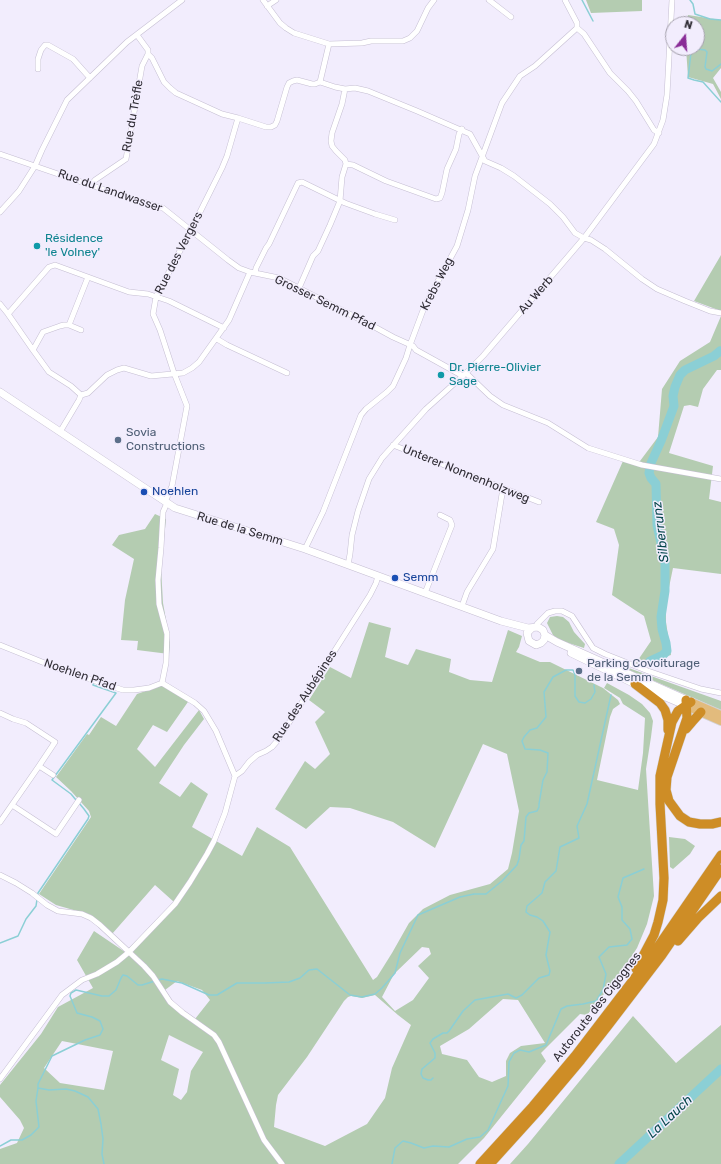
<!DOCTYPE html>
<html>
<head>
<meta charset="utf-8">
<style>
  body { margin:0 }
  #map { position:relative; width:721px; height:1164px; overflow:hidden; background:#f2edfd; font-family:Rubik,sans-serif }
  canvas { display:block }
  .north { position:absolute; left:665px; top:16px; width:40px; height:40px; box-sizing:border-box; background:#f2edfd; border:1px solid #a5a1ad; border-radius:50%; rotate:17deg; font-size:11px; font-weight:700; line-height:16px; text-align:center; color:#312e36 }
  .north::after { content:''; display:block; margin:auto; width:14px; height:18px; background:#892c97; clip-path:polygon(50% 0,100% 100%,50% 72%,0 100%) }
</style>
</head>
<body>
<div id="map">
<canvas width="721" height="1164"></canvas>
<div class="north">N</div>
</div>
<script>
const ctx = document.querySelector('canvas').getContext('2d');
ctx.lineJoin = 'round';
function paint(path, color) {
  ctx.fillStyle = color;
  ctx.fill(path, 'evenodd');
}
function shape(rows) {
  const path = new Path2D();
  for (const r of rows) {
    path.moveTo(r[0], r[1]);
    for (let i = 2; i < r.length; i += 2) path.lineTo(r[i], r[i + 1]);
  }
  return path;
}
function trace(path, color, width, dash) {
  ctx.strokeStyle = color;
  ctx.lineWidth = width;
  ctx.lineCap = dash ? 'butt' : 'round';
  ctx.setLineDash(dash || []);
  ctx.stroke(path);
}
function write(font, color, halo, rows, align = 'center') {
  ctx.font = font + ' Rubik,sans-serif';
  ctx.lineWidth = 3;
  ctx.setLineDash([]);
  ctx.textBaseline = 'middle';
  ctx.strokeStyle = halo;
  ctx.fillStyle = color;
  for (const [text, x, y, turn = 0] of rows) {
    ctx.save();
    ctx.translate(x, y);
    ctx.rotate((+turn || 0) * Math.PI / 180);
    ctx.textAlign = isNaN(turn) ? turn : align;
    if (halo) ctx.strokeText(text, 0, 0);
    ctx.fillText(text, 0, 0);
    ctx.restore();
  }
}
const green = shape([
  [586,0,642,0,642,11,591,13],
  [688,15,721,20,721,68,713,78,721,92,721,99,713,84,688,77,686,48,697,48,697,24,686,24],
  [721,255,721,311,694,301],
  [721,316,721,370,717,370,703,389,698,407,690,405,684,406,669,453,713,466,709,499,721,502,721,574,673,568,666,602,666,622,671,655,638,665,636,663,651,641,644,616,612,595,619,545,614,529,596,522,623,461,640,461,658,437,662,389,680,361,710,342],
  [155,514,166,519,161,568,163,603,170,642,169,654,137,650,138,641,121,640,125,600,134,559,112,545,119,535,145,529],
  [557,616,563,617,569,622,574,632,585,644,584,648,559,640,553,635,547,623,550,617],
  [369,622,391,628,385,657,399,662,408,665,416,649,451,659,449,672,470,680,492,682,508,630,522,636,519,647,516,652,540,662,550,662,603,688,618,700,620,704,613,709,610,717,597,780,638,790,643,753,645,718,623,704,620,698,604,688,607,683,629,695,642,704,650,713,653,721,651,737,646,769,654,896,647,924,637,948,620,974,587,1015,580,1014,541,1053,546,1061,484,1138,458,1164,0,1164,0,1149,17,1143,24,1128,20,1120,0,1097,0,1085,41,1034,58,1007,93,988,77,960,94,931,125,952,174,902,155,885,112,934,91,915,56,905,39,894,91,817,89,811,71,791,56,777,87,734,89,735,101,717,116,726,137,694,163,685,190,699,167,732,153,725,137,749,155,767,199,710,204,719,184,745,159,783,180,797,191,782,208,794,192,827,242,856,257,827,290,847,373,980,377,977,392,953,409,923,423,909,450,895,490,884,508,869,512,853,519,811,507,754,483,744,435,848,393,822,350,808,330,807,306,829,275,809,305,761,315,769,330,754,315,722,325,712,309,700,330,667,351,678],
  [422,947,429,948,431,954,418,966,429,978,413,1000,395,1011,382,997,394,974],
  [177,981,202,990,210,1000,195,1019,180,1014,161,993],
  [375,995,398,1015,411,1025,392,1068,385,1098,367,1124,325,1146,274,1127,276,1105,278,1095,307,1057,344,1001,348,997,351,996,362,998],
  [503,999,518,1000,545,1043,521,1046,510,1053,506,1061,506,1076,492,1082,479,1077,467,1060,442,1054,440,1046,469,1029],
  [169,1035,203,1052,191,1071,187,1092,181,1100,173,1095,179,1069,161,1060],
  [62,1041,113,1051,104,1090,60,1083,44,1068],
  [623,666,721,701,721,710,622,667],
  [669,837,685,839,695,846,690,854,673,869,670,867],
  [633,1016,676,1063,721,1025,721,1164,510,1164,528,1144]
]);
const stream = shape([
  [582,0,593,21],
  [690,0,693,4,695,14,710,19,721,20],
  [721,64,712,71,706,69,705,67,707,52,705,50,697,49,691,53,688,78,694,80,703,82,721,102],
  [76,800,71,794,52,780,116,693,93,685,93,681],
  [0,943,18,936,26,919,36,906,38,893,88,819,89,816,84,809,79,803],
  [158,980,162,979,182,983,209,995,217,995,237,983,265,983,289,982,300,978,309,970,317,969,350,995,362,997,375,994,382,988,395,973,400,953,418,915,460,897,474,894,486,894,502,881,517,865,519,859,521,845,524,841,526,817,529,813,537,811,539,807,539,804,543,780,547,772,548,753,540,750,525,749,522,741,524,737,530,730,537,728,546,717,544,692,553,677,566,670,573,670,575,675,575,696,579,702,585,703,591,699,595,692,594,685],
  [433,1078,431,1080,428,1080,423,1078,421,1074,422,1069,435,1058,435,1053,430,1043,433,1039,443,1033,447,1033,449,1031,463,1011,475,1000,508,994,516,998,522,995,539,978,549,975,550,971,546,955,550,932,543,921,537,917,530,915,526,912,527,906,542,893,545,882,556,871,560,847,579,838,577,826,587,804,611,695],
  [0,1146,11,1140,22,1140,31,1135,39,1127,36,1101,38,1088],
  [104,1164,102,1154,103,1139,101,1124,98,1109,88,1097,75,1091,66,1089,49,1090,38,1088,38,1084,52,1056,85,1040,100,1035,103,1029,100,1021,92,1017,77,1013,70,996,71,993,76,990,102,996,109,996,116,990,121,978,123,975,127,976,138,985,142,985,155,981],
  [392,1164,395,1148,403,1141,411,1143,424,1148,433,1146,449,1147,467,1139,480,1137,488,1130,508,1086,509,1062,514,1053,520,1050,529,1052,546,1045,561,1009,567,1006,583,1004,596,1001,603,990,606,974,599,957,609,947,627,945,632,939,630,929,622,920,622,907,618,897,623,878,644,869]
]);
const river = shape([
  [650,661,663,655,667,651,666,643,662,629,661,617,665,591,665,561,657,525,656,484,651,478,649,473,651,463,661,441,674,406,673,396,675,387,680,375,685,370,714,356,720,351,721,352],
  [619,1164,721,1069]
]);
const minor = shape([
  [263,0,280,23,286,28,294,33,329,44,362,43,371,41,403,41,410,38,417,31,428,8,434,0],
  [489,0,511,17],
  [565,0,577,23,577,28,584,34,610,73,628,91,636,101,654,130,659,133],
  [267,6,276,0],
  [329,44,320,82,335,87,345,89,355,88,368,91,417,111,470,134,485,161,501,168,514,176,550,204,563,217,575,233,584,238,591,240,605,249,642,279,657,289,685,301,710,311,721,313],
  [148,54,152,58,164,82,170,88,176,93,222,114,238,118],
  [38,69,38,59,41,50,45,45,48,45,73,59,90,78],
  [0,154,99,188,163,208,228,260,239,268,250,272],
  [346,164,353,165,386,181,436,199,440,198,442,193,447,169,456,149,459,134,462,129],
  [91,185,95,180,126,159,142,66,148,54,148,50,137,35],
  [0,212,19,191,35,166,42,150,67,100,127,42,182,0],
  [255,273,256,268,266,248,269,244,298,183,302,182,345,203,375,214,395,220],
  [299,288,313,256,318,251,330,225,340,201,342,177,346,164,345,160,336,151,332,146,331,141,332,133,342,104,345,89],
  [0,304,8,314,33,350,49,372,71,386,81,395],
  [8,314,49,267,55,265,129,292,148,294,169,301,224,328],
  [69,325,81,330],
  [217,339,227,345,287,373],
  [33,350,43,332,60,326,64,325,69,325,88,277],
  [466,373,490,396,503,405,548,423,588,448,642,465,721,479],
  [60,432,79,400,81,395,88,393,107,375,117,370,124,368,151,376,183,373,192,368,199,362,229,320,250,272,279,278,320,299,371,325,393,337,413,346,416,350,463,376],
  [393,445,539,502],
  [165,502,172,486,187,406,174,373,160,330,153,314,156,297,197,218,222,168,227,156,238,118,266,127,271,127,275,125,277,121,287,87,289,83,293,81,297,80,312,84,315,84,320,82],
  [167,503,163,512,161,548,158,580,159,604,167,634,166,663,162,683,195,703,204,711,216,731,235,776],
  [305,549,323,512,361,415,366,409,387,392,393,386,406,358,410,345,425,305,457,246,468,210,475,176,502,103,520,76,535,66,577,28],
  [348,565,350,554,352,535,358,511,369,479,382,458,426,409,466,373,483,356,584,238,654,144,663,120,667,95,672,0],
  [425,593,452,525,450,520,440,515],
  [462,606,467,592,493,549,503,488],
  [536,627,537,624,548,613,555,611,562,611,572,616,593,648,605,654,648,671,701,689,721,693],
  [0,645,62,670,123,690,134,690,149,688,162,683],
  [0,713,13,719,26,723,55,742,39,766,53,775],
  [12,805,56,834,79,800],
  [0,822,39,766],
  [0,875,16,883,32,893,47,905,58,911,82,914,91,918,100,925,144,966,153,976,170,1002,183,1013,214,1035,219,1042,264,1140,282,1164],
  [0,1079,62,995,82,980,97,974,117,962,129,952,175,904,190,882,207,854,214,841,225,813,235,776,242,771,249,762,257,755,266,751,272,747,278,740,370,595,376,583,378,576]
]);
const secondary = shape([
  [0,392,175,508,305,549,501,621,528,628,538,627,543,630,545,635,544,640,541,643,536,645,529,641,527,633,532,628],
  [545,635,557,642,689,701],
  [571,653,635,684,687,706]
]);
const primary = shape([
  [691,702,721,715],
  [687,706,721,721]
]);
const motorway = shape([
  [635,684,660,703,665,710,668,720,668,730],
  [686,700,687,718,667,777,666,790,669,801,680,816,689,822,700,824,712,824,721,822],
  [686,729,692,722,701,712],
  [678,941,698,918,721,896],
  [636,969,654,935,658,922,663,900,664,878,660,804,660,776,672,722,678,711,691,702],
  [480,1164,533,1106,575,1056,601,1022,650,958,721,855],
  [490,1164,538,1111,581,1060,607,1027,662,955,721,869]
]);
const markers = [
  [37,246,4,"#0f9aa8"],
  [441,375,4,"#0f9aa8"],
  [118,440,4,"#5c6f8a"],
  [144,492,4,"#1a4fb4"],
  [395,578,4,"#1a4fb4"],
  [579,671,4,"#5c6f8a"]
];
const streetNames = [
  ["Rue du Trèfle",133,116,-80],
  ["Rue du Landwasser",110,191,19],
  ["Rue des Vergers",179,253,-63],
  ["Krebs Weg",437,284,-63],
  ["Au Werb",536,295,-49],
  ["Grosser Semm Pfad",325,303,26],
  ["Unterer Nonnenholzweg",466,474,22],
  ["Rue de la Semm",240,529,17],
  ["Noehlen Pfad",80,675,19],
  ["Rue des Aubépines",305,696,-57],
  ["Autoroute des Cigognes",597,1007,-52]
];
const cultureNames = [
  ["Résidence",45,239],
  ["'le Volney'",45,253],
  ["Dr. Pierre-Olivier",449,368],
  ["Sage",449,382]
];
const serviceNames = [
  ["Sovia",126,433],
  ["Constructions",126,447],
  ["Parking Covoiturage",587,664],
  ["de la Semm",587,678]
];
const transitNames = [
  ["Noehlen",152,492],
  ["Semm",403,578]
];
const waterNames = [
  ["Silberrunz",661,532,-97],
  ["La Lauch",670,1117,-43]
];
paint(green, '#b4ccb1');
trace(stream, '#8bcfd5', 1.5);
trace(river, '#8bcfd5', 9);
trace(minor, '#c5bed2', 6);
trace(secondary, '#c5bed2', 8);
trace(primary, '#d2d1d3', 10);
trace(motorway, '#d2d1d3', 10);
trace(minor, '#fff', 5);
trace(secondary, '#fff', 7);
trace(primary, '#e2bb7d', 8);
trace(motorway, '#ce8d26', 9);
for (const [x, y, r, color] of markers) {
  const dot = new Path2D();
  dot.arc(x, y, r, 0, 2 * Math.PI);
  ctx.fillStyle = color;
  ctx.fill(dot);
  trace(dot, '#f2edfd', 1.5);
}
write('12px', '#312e36', '#f2edfd', streetNames);
write('12px', '#0d838f', '#f2edfd', cultureNames, 'left');
write('12px', '#4e5e75', '#f2edfd', serviceNames, 'left');
write('12px', '#164399', '#f2edfd', transitNames, 'left');
write('italic 13px', '#06474c', '#f2edfd', waterNames);
</script>
</body>
</html>
